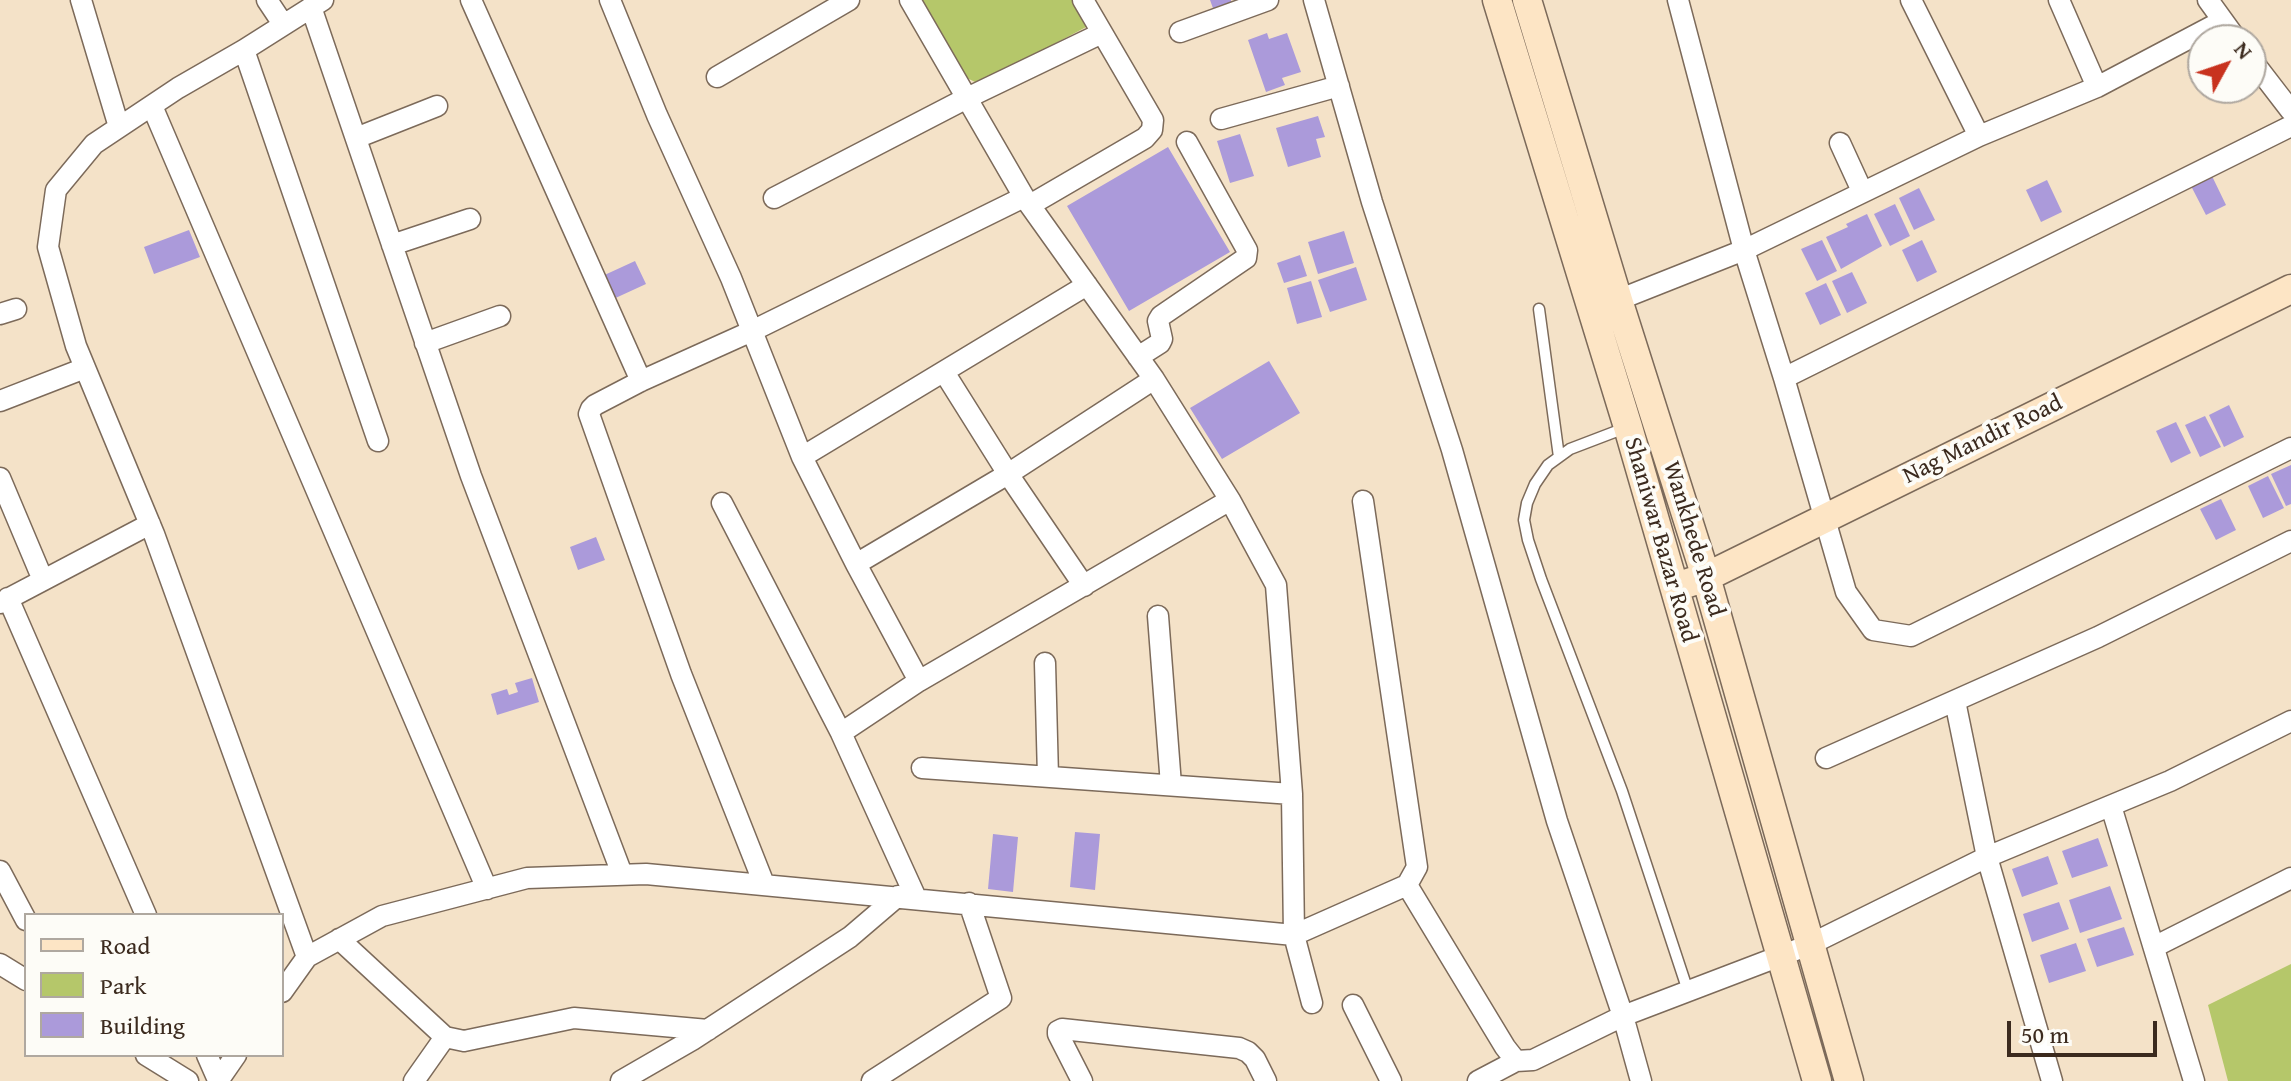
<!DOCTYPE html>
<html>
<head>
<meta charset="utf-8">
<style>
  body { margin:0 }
  #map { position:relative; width:2291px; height:1081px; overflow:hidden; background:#f4e2c8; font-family:"Gentium Book Plus",serif }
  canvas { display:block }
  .legend { position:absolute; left:24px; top:913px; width:260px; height:144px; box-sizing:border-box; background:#fdfcf7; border:2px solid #afa8a0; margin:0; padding:10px 14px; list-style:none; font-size:24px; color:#3b2a1e }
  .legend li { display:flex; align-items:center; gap:16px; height:40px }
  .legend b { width:40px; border:2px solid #afa8a0 }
  .north { position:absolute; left:2187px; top:24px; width:80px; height:80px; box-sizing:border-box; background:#fdfcf7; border:2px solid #afa8a0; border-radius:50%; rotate:50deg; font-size:22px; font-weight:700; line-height:32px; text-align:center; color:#3b2a1e }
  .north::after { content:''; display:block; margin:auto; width:28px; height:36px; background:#c8321e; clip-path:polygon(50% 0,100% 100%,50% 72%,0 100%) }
  .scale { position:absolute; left:2007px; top:1021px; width:150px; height:36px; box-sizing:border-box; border:4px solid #3b2a1e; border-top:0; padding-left:10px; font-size:24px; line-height:28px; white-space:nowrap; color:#3b2a1e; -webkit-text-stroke:6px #fdfcf7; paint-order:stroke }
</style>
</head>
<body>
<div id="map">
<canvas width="2291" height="1081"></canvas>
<ul class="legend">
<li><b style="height:10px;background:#fde5c5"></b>Road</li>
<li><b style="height:22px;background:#b5c76a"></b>Park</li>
<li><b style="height:22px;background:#ab9ada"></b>Building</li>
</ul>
<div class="north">N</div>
<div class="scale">50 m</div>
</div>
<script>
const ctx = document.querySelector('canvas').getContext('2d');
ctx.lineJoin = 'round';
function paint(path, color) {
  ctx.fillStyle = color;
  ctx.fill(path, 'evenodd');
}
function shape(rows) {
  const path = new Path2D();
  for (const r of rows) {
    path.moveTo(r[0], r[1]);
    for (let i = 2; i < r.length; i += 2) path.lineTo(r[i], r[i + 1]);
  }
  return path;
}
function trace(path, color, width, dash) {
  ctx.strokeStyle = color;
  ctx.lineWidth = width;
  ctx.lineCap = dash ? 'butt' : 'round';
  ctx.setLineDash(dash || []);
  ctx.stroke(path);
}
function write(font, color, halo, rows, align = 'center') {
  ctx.font = font + ' "Gentium Book Plus",serif';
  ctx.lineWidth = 8;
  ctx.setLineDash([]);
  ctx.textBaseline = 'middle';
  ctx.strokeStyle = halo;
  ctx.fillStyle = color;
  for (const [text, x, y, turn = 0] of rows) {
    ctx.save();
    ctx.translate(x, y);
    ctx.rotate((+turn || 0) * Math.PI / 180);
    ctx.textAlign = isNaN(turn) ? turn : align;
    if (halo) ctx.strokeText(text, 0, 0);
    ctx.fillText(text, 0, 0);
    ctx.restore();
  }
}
const green = shape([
  [922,0,1073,0,1088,26,985,81,975,82,967,78],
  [2291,964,2291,1081,2228,1081,2208,1005]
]);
const building = shape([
  [1210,0,1231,0,1232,5,1214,11],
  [1267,33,1269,39,1287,33,1301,72,1282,78,1285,85,1266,92,1248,40],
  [1318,116,1325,137,1316,139,1321,157,1288,167,1276,128],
  [1240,134,1254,176,1230,183,1217,141],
  [1168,147,1230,252,1129,311,1067,206],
  [2211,174,2226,205,2206,215,2190,184],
  [2047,180,2062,212,2041,222,2026,190],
  [1919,188,1935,220,1914,230,1899,198],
  [1895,204,1910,236,1890,246,1874,214],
  [1867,214,1882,246,1841,269,1826,237,1848,227,1846,224],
  [189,230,200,257,154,274,144,247],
  [1344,231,1354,263,1318,274,1308,242],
  [1822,240,1837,271,1817,281,1801,249],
  [1922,240,1937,272,1917,282,1902,250],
  [1300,255,1307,276,1284,283,1277,263],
  [635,261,646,284,609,301,598,278],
  [1356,267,1367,300,1330,312,1318,280],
  [1852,272,1867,303,1847,313,1832,281],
  [1311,281,1322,317,1297,324,1287,288],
  [1826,283,1841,315,1820,325,1805,293],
  [1269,361,1300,413,1222,459,1190,408],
  [2229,405,2244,437,2224,447,2209,415],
  [2205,416,2221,447,2200,457,2185,425],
  [2176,422,2191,453,2171,463,2156,431],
  [2291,465,2291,504,2286,506,2271,474],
  [2268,476,2284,508,2263,518,2248,486],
  [2221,499,2236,530,2216,540,2200,509],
  [596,537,605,560,578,570,570,547],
  [532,678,539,702,497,715,491,694,507,689,509,695,518,692,515,683],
  [1075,832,1100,834,1095,890,1070,887],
  [993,834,1018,837,1013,892,988,889],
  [2098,838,2108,866,2072,878,2062,851],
  [2048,856,2058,884,2022,897,2012,869],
  [2110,886,2122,919,2080,933,2069,900],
  [2059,902,2069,929,2032,942,2023,914],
  [2124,927,2134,955,2097,967,2087,939],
  [2076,943,2086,971,2049,983,2040,955]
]);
const lane = shape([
  [1539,309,1559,457],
  [1625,428,1570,449,1548,465,1535,484,1527,503,1524,520,1528,540,1541,579,1622,791,1688,991]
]);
const street = shape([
  [81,0,119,127],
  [267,0,283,24],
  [471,0,641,381],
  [610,0,657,115,731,278,802,457,856,564,919,681,841,733,916,898],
  [910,0,1024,197,1154,379,1230,500,1276,585,1292,794,1294,935,1312,1003],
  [1314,0,1372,202,1452,450,1557,821,1623,1016,1641,1081],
  [1678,0,1744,250,1979,136,2097,87,2222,21],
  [1911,0,1979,136],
  [2059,0,2097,87],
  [2208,0,2237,40],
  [311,7,471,476,622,874],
  [1180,32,1268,0],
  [244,50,378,441],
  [2251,59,2291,111],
  [717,77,849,0],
  [152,106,487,889],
  [1221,119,1339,86],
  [356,138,437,106],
  [1840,143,1862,191],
  [774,198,967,98,1102,33],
  [1030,205,1145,138,1152,130,1153,120,1083,0],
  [392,245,470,219],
  [1618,300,1744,250,1784,378,2291,126],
  [0,314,16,309],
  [425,343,500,316],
  [1138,357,1160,343,1162,339,1158,321,1161,316,1246,258,1247,250,1187,142],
  [944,372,1008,474,1084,586],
  [1784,378,1846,592,1873,630,1911,636,2291,448],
  [0,401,85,368],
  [802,457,1087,285],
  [0,478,43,580],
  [1363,501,1417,867,1407,885],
  [722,503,841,733],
  [856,564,1008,474,1154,379],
  [8,598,146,915],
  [0,603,150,524],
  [1158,616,1171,785],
  [1045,663,1048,777],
  [919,681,1230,500],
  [1955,701,1987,857,2052,1081],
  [1826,758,2098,637,2291,541],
  [922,768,1292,794],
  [2111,806,2194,1081],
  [0,871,26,920],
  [764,884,681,674,589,414,591,409,595,405,641,381,752,331,1024,197],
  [339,939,445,1037,464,1041,574,1018,708,1030],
  [2154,947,2291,878],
  [307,957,382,916,527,878,646,874,1294,935,1407,885,1505,1047,1516,1061,1533,1060,1623,1016,1809,945,1987,857,2170,781,2291,721],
  [0,964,26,980],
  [282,992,307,957,154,534,76,346,48,247,56,190,94,144,178,88,244,50,323,0],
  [1353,1005,1391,1081],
  [146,1055,188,1081],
  [207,1055,218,1080],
  [218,1081,236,1055],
  [414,1081,445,1037],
  [621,1081,692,1040,850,937,898,896],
  [872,1081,1001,998,969,903],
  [1082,1081,1058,1034,1058,1031,1062,1029,1239,1048,1248,1052,1255,1059,1266,1081],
  [1478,1081,1516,1061]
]);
const secondary = shape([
  [1497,0,1628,427,1817,1081],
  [1527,0,1618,300,1706,577,1849,1081],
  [1688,583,1706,577,2291,289]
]);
const streetNames = [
  ["Nag Mandir Road",1983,440,-26],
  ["Wankhede Road",1693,539,73],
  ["Shaniwar Bazar Road",1660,540,74]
];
paint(green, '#b5c76a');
paint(building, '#ab9ada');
trace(lane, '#7c6a5a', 13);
trace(street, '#7c6a5a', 23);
trace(secondary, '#7c6a5a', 31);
trace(lane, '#fff', 10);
trace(street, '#fff', 20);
trace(secondary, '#fde5c5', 28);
write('24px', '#3b2a1e', '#fdfcf7', streetNames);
</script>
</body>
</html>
